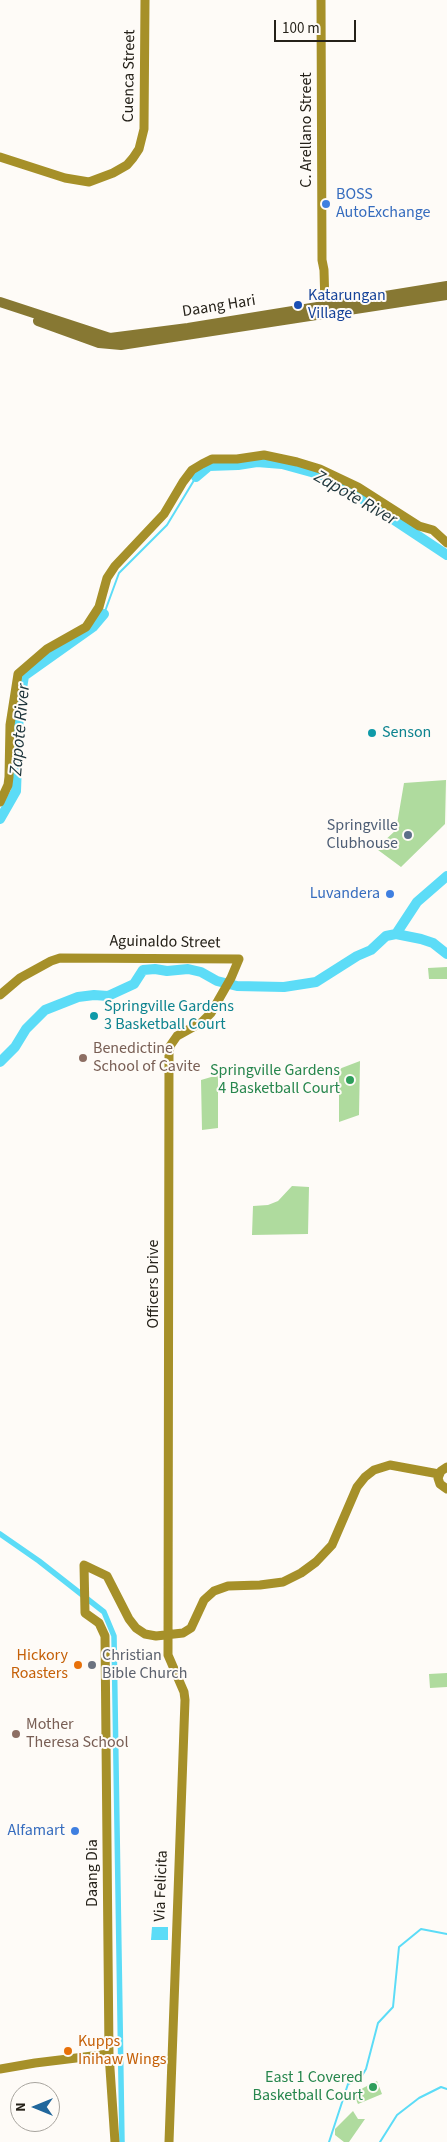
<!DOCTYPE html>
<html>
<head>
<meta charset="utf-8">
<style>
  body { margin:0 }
  #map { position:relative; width:447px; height:2142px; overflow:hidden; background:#fefbf7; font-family:"Source Sans 3",sans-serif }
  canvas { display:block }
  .north { position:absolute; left:10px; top:2082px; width:50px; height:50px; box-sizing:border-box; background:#fefbf7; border:1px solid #a7a49e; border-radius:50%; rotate:270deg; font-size:14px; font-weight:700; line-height:20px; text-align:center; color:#252119 }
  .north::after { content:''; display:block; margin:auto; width:18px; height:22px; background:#21679c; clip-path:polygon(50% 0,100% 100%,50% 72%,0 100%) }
  .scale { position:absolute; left:274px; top:20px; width:82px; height:22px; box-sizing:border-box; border:2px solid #252119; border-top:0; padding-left:6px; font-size:15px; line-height:18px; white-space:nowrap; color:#252119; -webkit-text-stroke:4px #fefbf7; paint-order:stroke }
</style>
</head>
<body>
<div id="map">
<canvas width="447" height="2142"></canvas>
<div class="north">N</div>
<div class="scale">100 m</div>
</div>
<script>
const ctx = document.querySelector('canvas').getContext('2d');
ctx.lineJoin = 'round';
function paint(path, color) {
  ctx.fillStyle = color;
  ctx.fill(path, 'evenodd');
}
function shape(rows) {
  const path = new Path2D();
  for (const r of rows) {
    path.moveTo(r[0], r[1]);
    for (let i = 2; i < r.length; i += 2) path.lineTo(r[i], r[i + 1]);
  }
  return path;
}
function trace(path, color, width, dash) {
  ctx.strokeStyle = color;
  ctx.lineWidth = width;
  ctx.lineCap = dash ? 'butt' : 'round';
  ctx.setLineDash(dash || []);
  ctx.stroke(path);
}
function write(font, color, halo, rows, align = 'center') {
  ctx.font = font + ' "Source Sans 3",sans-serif';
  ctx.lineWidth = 4;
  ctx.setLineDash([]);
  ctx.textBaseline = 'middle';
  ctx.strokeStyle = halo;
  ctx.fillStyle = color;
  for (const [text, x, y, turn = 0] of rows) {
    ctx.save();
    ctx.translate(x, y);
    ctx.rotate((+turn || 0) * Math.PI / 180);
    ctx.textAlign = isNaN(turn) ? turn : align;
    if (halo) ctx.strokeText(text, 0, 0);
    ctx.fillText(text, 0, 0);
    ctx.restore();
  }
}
const green = shape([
  [446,780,445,824,401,867,374,847,382,843,396,830,404,783],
  [447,967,447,979,429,979,428,968],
  [360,1061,359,1115,339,1122,339,1069],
  [218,1075,218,1128,202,1130,201,1080],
  [292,1186,309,1187,308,1234,252,1235,253,1206,268,1205,278,1201],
  [447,1673,447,1687,430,1688,429,1674],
  [377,2081,382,2094,358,2104,353,2093],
  [353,2111,358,2119,365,2119,349,2142,344,2142,335,2135,335,2129]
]);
const water = shape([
  [152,1927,168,1927,168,1940,151,1940]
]);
const stream = shape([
  [104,614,119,573,167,525,196,477],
  [329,2142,348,2084,360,2079,366,2069,378,2023,393,2007,399,1947,421,1929,447,1934],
  [380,2142,397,2115,419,2098,441,2087,447,2089]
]);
const canal = shape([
  [0,1534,39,1561,104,1612,114,1636,122,2142]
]);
const river = shape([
  [196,477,209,466,238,465,257,462,282,464,322,475,346,488,447,555],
  [0,819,16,791,19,707,24,676,93,627,104,614],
  [396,934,417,902,447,876],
  [0,1062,15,1047,26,1029,45,1010,78,997,94,995,108,996,134,984,143,970,155,969,167,971,188,969,201,972,217,981,237,986,284,987,316,982,357,956,371,950,386,936,396,934,421,939,433,943,447,954]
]);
const secondary = shape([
  [321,0,322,260,324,270,325,306],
  [0,157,65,178,89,182,113,173,127,165,133,158,139,149,144,129,145,0],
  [0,802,8,785,9,777,10,725,18,674,47,649,86,627,99,607,107,578,115,566,164,514,183,482,192,470,202,464,212,459,237,459,264,455,297,462,320,469,358,487,419,526,433,530,447,543],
  [0,995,20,978,51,961,60,958,239,959,231,978,211,1013,202,1022,177,1036,170,1046,169,1054,168,1655,184,1692,185,1700,169,2142],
  [447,1467,441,1471,438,1478,440,1484,447,1489],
  [0,2069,35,2063,109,2054],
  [115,2142,109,2054,105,1636,99,1623,85,1613,84,1565,107,1576,129,1619,136,1628,145,1634,156,1636,183,1633,191,1628,204,1600,214,1591,228,1586,260,1585,283,1582,301,1573,316,1562,332,1545,357,1487,365,1477,374,1470,390,1465,439,1474]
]);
const primary = shape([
  [0,302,110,338,188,328,447,286],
  [38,321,99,343,121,345,447,295]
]);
const markers = [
  [326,204,5,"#3f7fe0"],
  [298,305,5,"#1a4fb4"],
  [372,733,5,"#0f9aa8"],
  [408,835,5,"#5c6f8a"],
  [390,894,5,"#3f7fe0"],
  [94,1016,5,"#0f9aa8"],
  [83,1058,5,"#8d6e63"],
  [350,1080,5,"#2e9e5b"],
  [78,1665,5,"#e8710a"],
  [92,1665,5,"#6b7280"],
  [16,1734,5,"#8d6e63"],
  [75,1831,5,"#3f7fe0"],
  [68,2051,5,"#e8710a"],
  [373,2087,5,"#2e9e5b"]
];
const streetNames = [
  ["Cuenca Street",130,76,-89],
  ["C. Arellano Street",307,130,-90],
  ["Daang Hari",219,307,-9],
  ["Aguinaldo Street",165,943,1],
  ["Officers Drive",154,1284,-90],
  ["Daang Dia",93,1873,-90],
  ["Via Felicita",162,1886,-88]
];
const shopNames = [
  ["BOSS",336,195,"left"],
  ["AutoExchange",336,213,"left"],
  ["Luvandera",380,894],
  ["Alfamart",65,1831]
];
const transitNames = [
  ["Katarungan",308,296],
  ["Village",308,314]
];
const cultureNames = [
  ["Senson",382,733],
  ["Springville Gardens",104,1007],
  ["3 Basketball Court",104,1025]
];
const serviceNames = [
  ["Springville",398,826],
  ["Clubhouse",398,844]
];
const educationNames = [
  ["Benedictine",93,1049],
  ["School of Cavite",93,1067],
  ["Mother",26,1725],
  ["Theresa School",26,1743]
];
const leisureNames = [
  ["Springville Gardens",340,1071],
  ["4 Basketball Court",340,1089],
  ["East 1 Covered",363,2078],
  ["Basketball Court",363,2096]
];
const foodNames = [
  ["Hickory",68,1656],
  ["Roasters",68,1674],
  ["Kupps",78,2042,"left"],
  ["Inihaw Wings",78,2060,"left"]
];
const worshipNames = [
  ["Christian",102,1656],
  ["Bible Church",102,1674]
];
const waterNames = [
  ["Zapote River",355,499,30],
  ["Zapote River",21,730,-85]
];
paint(green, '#afdb9e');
paint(water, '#5cdcf7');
trace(stream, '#5cdcf7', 2);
trace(canal, '#5cdcf7', 5.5);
trace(river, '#5cdcf7', 10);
trace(secondary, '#a69029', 9);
trace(primary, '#877833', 10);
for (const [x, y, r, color] of markers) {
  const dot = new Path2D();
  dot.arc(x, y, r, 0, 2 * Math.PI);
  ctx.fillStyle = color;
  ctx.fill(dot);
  trace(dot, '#fefbf7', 2);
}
write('16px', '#252119', '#fefbf7', streetNames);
write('16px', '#366cbe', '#fefbf7', shopNames, 'right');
write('16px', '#164399', '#fefbf7', transitNames, 'left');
write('16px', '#0d838f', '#fefbf7', cultureNames, 'left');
write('16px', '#4e5e75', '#fefbf7', serviceNames, 'right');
write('16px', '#785e54', '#fefbf7', educationNames, 'left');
write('16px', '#27864d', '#fefbf7', leisureNames, 'right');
write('16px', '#c56008', '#fefbf7', foodNames, 'right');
write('16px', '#5b616d', '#fefbf7', worshipNames, 'left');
write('italic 18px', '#20363c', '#fefbf7', waterNames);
</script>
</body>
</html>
